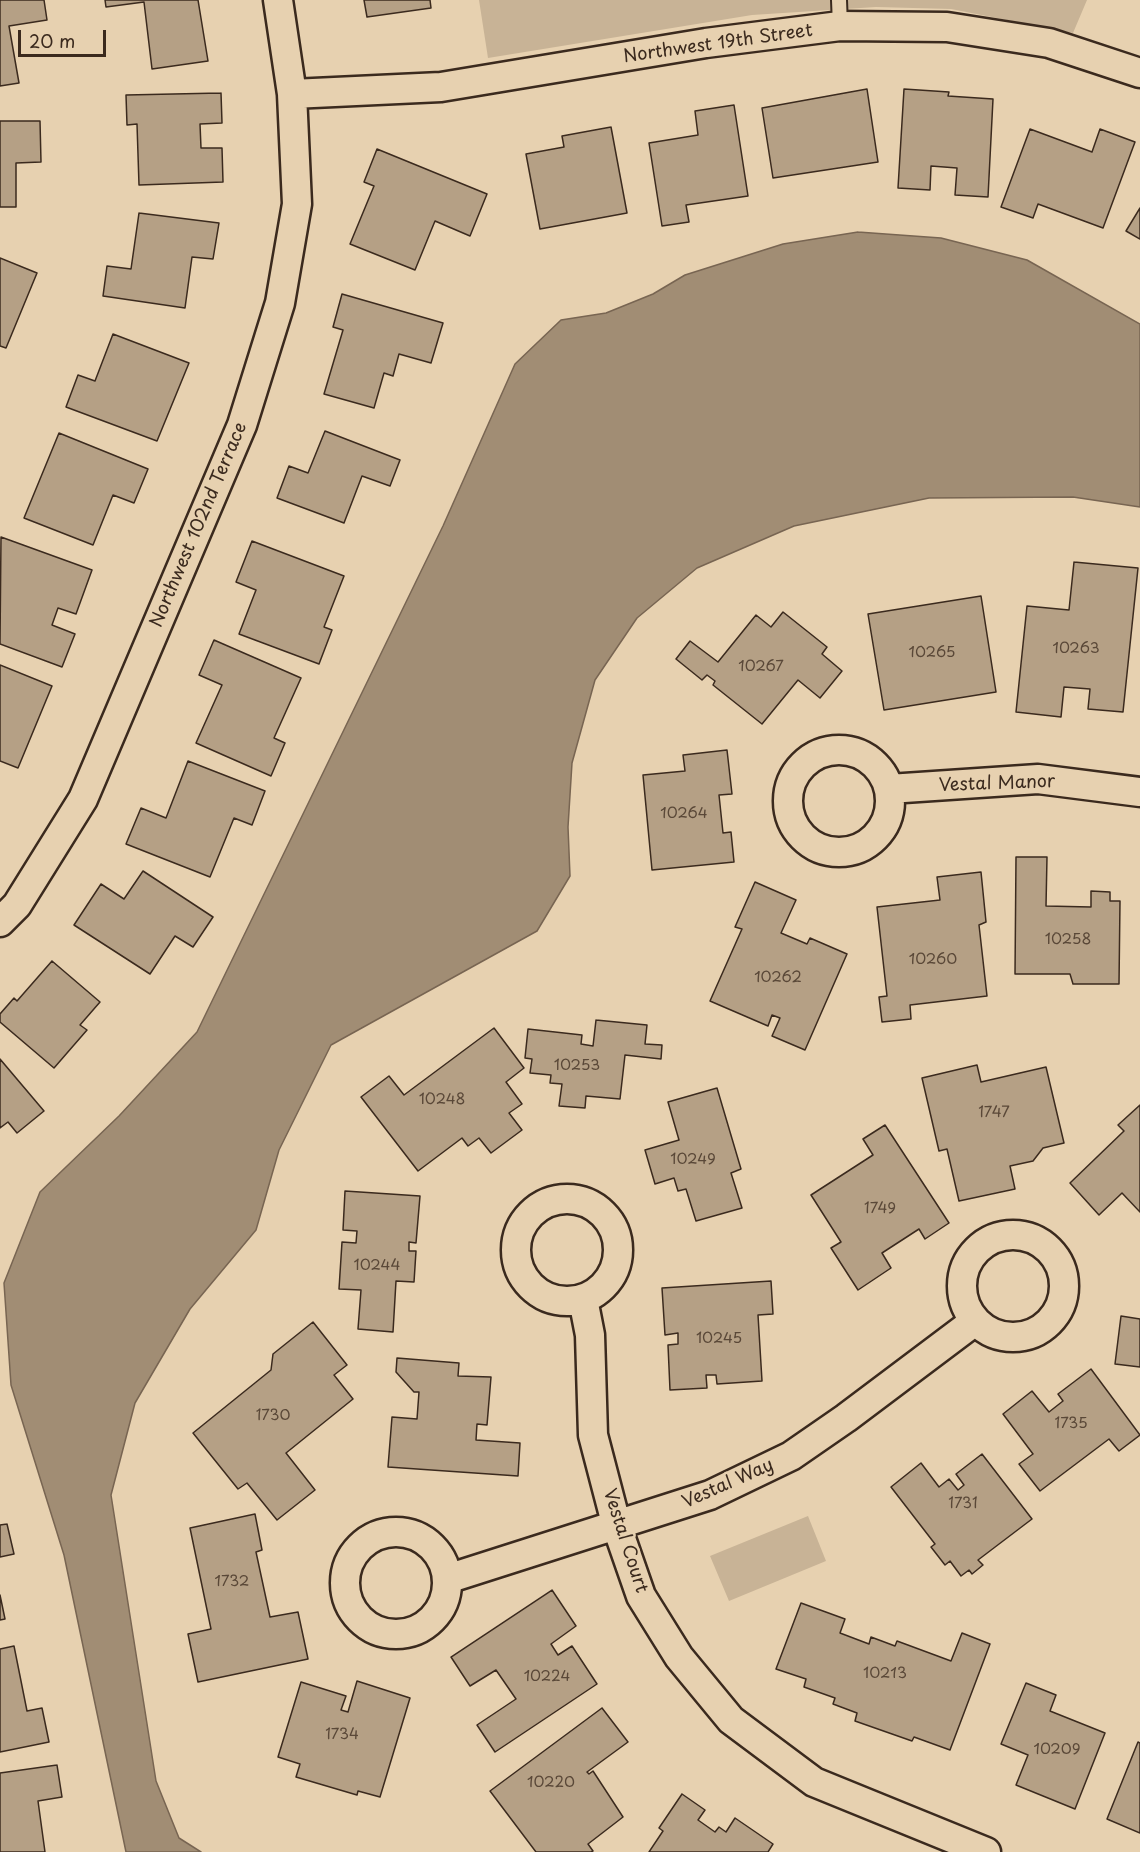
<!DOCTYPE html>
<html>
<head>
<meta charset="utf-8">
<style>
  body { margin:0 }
  #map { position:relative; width:1140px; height:1852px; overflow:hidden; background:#e7d1b0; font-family:"Playpen Sans",sans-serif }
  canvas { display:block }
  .scale { position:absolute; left:18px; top:30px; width:88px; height:27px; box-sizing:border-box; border:3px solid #3b2a1e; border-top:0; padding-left:8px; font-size:18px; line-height:21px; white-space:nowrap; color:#3b2a1e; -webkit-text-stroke:4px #e7d1b0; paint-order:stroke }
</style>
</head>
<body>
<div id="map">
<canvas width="1140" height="1852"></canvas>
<div class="scale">20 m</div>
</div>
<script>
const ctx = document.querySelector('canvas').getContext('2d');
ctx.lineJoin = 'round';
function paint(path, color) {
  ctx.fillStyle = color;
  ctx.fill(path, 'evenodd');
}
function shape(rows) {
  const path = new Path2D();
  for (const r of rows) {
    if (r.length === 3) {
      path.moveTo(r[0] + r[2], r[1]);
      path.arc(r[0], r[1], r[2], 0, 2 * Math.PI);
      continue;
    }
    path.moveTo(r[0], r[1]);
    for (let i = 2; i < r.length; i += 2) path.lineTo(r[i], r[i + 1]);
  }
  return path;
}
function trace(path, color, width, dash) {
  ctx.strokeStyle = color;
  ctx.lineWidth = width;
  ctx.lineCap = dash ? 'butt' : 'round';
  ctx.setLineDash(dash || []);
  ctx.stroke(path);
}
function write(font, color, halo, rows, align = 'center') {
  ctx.font = font + ' "Playpen Sans",sans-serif';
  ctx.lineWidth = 5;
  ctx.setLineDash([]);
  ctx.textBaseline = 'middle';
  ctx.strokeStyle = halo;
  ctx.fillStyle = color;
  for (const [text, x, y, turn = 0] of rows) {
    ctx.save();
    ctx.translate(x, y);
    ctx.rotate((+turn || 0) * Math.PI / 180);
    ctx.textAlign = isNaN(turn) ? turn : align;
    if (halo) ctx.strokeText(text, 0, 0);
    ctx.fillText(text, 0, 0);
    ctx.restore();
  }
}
const green = shape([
  [479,0,1087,0,1073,33,951,9,876,7,752,15,488,58],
  [808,1516,826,1561,729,1601,710,1556]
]);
const water = shape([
  [858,232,941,238,1027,260,1140,324,1140,507,1073,497,929,498,794,526,697,568,637,618,595,680,572,763,568,827,570,876,537,931,331,1045,279,1150,256,1230,190,1309,135,1403,111,1495,156,1781,179,1838,201,1852,126,1852,64,1555,11,1385,4,1283,40,1192,119,1116,197,1032,443,526,515,364,561,320,606,313,653,294,685,275,783,244,858,232]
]);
const building = shape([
  [0,0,44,0,47,20,9,26,19,83,0,86,0,0],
  [105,0,198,0,208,61,152,69,144,2,106,7,105,0],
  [364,0,430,0,431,8,367,17,364,0],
  [867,89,878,162,773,178,762,108,867,89],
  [904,89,949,92,948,96,993,99,988,197,955,195,957,168,931,166,930,190,898,188,904,89],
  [221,93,222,123,200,124,201,148,222,148,223,182,139,185,137,124,127,125,126,95,221,93],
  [734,105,748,196,686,205,689,222,662,226,649,143,698,135,695,111,734,105],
  [0,121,40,121,41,162,16,163,16,207,0,207,0,121],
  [611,127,627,213,540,229,526,154,564,147,562,136,611,127],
  [1030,129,1092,152,1100,129,1135,142,1103,228,1038,204,1033,218,1001,207,1030,129],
  [377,149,487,194,470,236,435,221,415,270,350,244,374,186,364,182,377,149],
  [1140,208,1140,239,1126,231,1140,208],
  [139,213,219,223,213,259,192,257,185,308,103,296,107,266,131,269,139,213],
  [0,258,37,273,6,348,0,346,0,258],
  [342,294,443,323,431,363,399,354,393,376,384,373,374,408,324,394,343,330,333,327,342,294],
  [113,334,189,363,157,441,66,407,78,375,95,381,113,334],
  [325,431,400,460,390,486,362,476,344,523,277,498,289,466,308,473,325,431],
  [59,433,148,469,134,503,113,495,93,545,24,518,59,433],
  [1,537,92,570,76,614,58,608,52,625,75,634,62,667,0,644,1,537],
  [252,541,344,576,324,627,332,630,319,664,239,634,256,590,236,582,252,541],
  [1074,562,1138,568,1123,712,1088,709,1090,689,1064,687,1061,717,1016,712,1027,606,1069,610,1074,562],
  [981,596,996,692,884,710,868,614,981,596],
  [783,612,827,647,822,654,842,671,820,698,798,680,762,724,713,685,715,681,707,675,702,680,676,659,690,641,718,662,756,615,771,627,783,612],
  [214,640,301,678,274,738,285,743,271,776,196,743,222,685,199,675,214,640],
  [0,665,52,686,18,768,0,761,0,665],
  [727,750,732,794,719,795,723,833,731,832,734,862,652,870,643,775,685,771,683,755,727,750],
  [188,761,265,791,252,825,234,818,210,877,126,844,141,808,166,818,188,761],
  [1016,857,1047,857,1046,906,1091,907,1091,891,1110,892,1110,901,1120,901,1119,984,1073,984,1070,974,1015,974,1016,857],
  [143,871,213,917,193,947,175,936,150,974,74,925,101,884,124,899,143,871],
  [981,872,986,922,979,925,987,996,910,1005,911,1019,882,1022,879,997,887,996,877,907,940,900,937,877,981,872],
  [755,882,796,900,781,933,807,944,810,938,847,954,805,1050,772,1036,780,1018,772,1015,768,1026,710,1001,742,929,735,927,755,882],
  [52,961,100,1002,80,1025,87,1030,54,1068,0,1022,0,1014,14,998,17,1001,52,961],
  [596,1020,647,1025,645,1044,662,1045,661,1059,625,1055,620,1099,586,1096,585,1108,559,1106,562,1084,550,1083,551,1075,530,1073,532,1059,525,1058,528,1029,582,1035,581,1044,593,1046,596,1020],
  [494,1028,524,1068,506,1082,522,1104,509,1113,522,1130,491,1153,479,1138,468,1146,462,1138,418,1171,361,1097,389,1076,404,1095,494,1028],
  [0,1059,44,1111,17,1133,8,1122,0,1128,0,1059],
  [977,1065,981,1082,1046,1067,1064,1143,1043,1148,1033,1161,1010,1166,1015,1189,959,1201,947,1149,939,1151,922,1078,977,1065],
  [717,1088,741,1169,731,1173,742,1208,696,1221,686,1189,678,1191,674,1178,655,1184,645,1150,679,1140,668,1102,717,1088],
  [1140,1105,1140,1212,1122,1193,1099,1215,1070,1183,1124,1131,1118,1125,1140,1105],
  [885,1125,949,1223,925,1239,919,1229,882,1253,891,1268,858,1290,831,1248,841,1242,811,1195,873,1155,863,1139,885,1125],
  [345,1191,420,1196,416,1243,409,1242,409,1251,416,1251,414,1282,396,1281,393,1332,358,1329,361,1290,339,1289,342,1242,356,1243,357,1231,343,1230,345,1191],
  [771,1281,773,1314,758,1315,762,1381,717,1384,716,1375,706,1375,707,1388,670,1390,668,1345,678,1344,678,1333,665,1335,662,1288,771,1281],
  [1121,1316,1140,1319,1140,1367,1115,1364,1121,1316],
  [313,1322,347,1365,334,1375,353,1399,286,1453,315,1490,277,1520,247,1483,238,1489,193,1433,271,1370,273,1354,313,1322],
  [397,1358,459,1363,458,1376,491,1377,487,1425,477,1424,476,1440,520,1443,518,1476,388,1467,392,1417,417,1419,419,1392,414,1392,396,1372,397,1358],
  [1091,1369,1140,1435,1119,1451,1109,1439,1040,1491,1019,1464,1033,1454,1003,1414,1032,1391,1049,1412,1063,1401,1058,1394,1091,1369],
  [982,1454,1032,1519,978,1560,983,1565,972,1574,969,1570,961,1576,950,1561,945,1565,931,1547,935,1544,891,1487,921,1463,939,1487,949,1479,958,1490,964,1485,956,1474,982,1454],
  [255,1514,262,1550,256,1552,270,1617,298,1612,308,1659,198,1682,188,1634,211,1629,190,1528,255,1514],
  [7,1524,14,1554,0,1557,0,1525,7,1524],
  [552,1590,576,1626,551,1644,558,1655,572,1646,597,1684,495,1752,477,1725,516,1699,496,1670,470,1686,451,1657,552,1590],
  [0,1595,5,1619,0,1620,0,1595],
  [801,1603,845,1619,840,1633,869,1644,871,1637,895,1646,897,1641,951,1661,962,1633,990,1644,950,1750,914,1737,912,1741,855,1721,857,1713,833,1704,835,1698,804,1687,806,1679,776,1669,801,1603],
  [14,1646,27,1711,42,1708,49,1742,0,1752,0,1649,14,1646],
  [357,1681,410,1698,380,1797,358,1791,357,1795,296,1777,300,1764,278,1757,301,1682,346,1696,341,1710,348,1712,357,1681],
  [1026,1683,1056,1695,1050,1711,1105,1733,1075,1809,1016,1785,1028,1755,1001,1744,1026,1683],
  [602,1708,628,1742,587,1772,589,1774,593,1771,623,1817,588,1844,593,1851,591,1852,536,1852,490,1791,602,1708],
  [1138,1742,1140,1743,1140,1833,1107,1819,1138,1742],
  [57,1765,62,1797,38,1801,45,1852,0,1852,0,1773,57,1765],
  [682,1794,705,1810,698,1820,715,1832,719,1827,726,1832,735,1818,773,1844,768,1852,649,1852,663,1831,659,1828,682,1794]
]);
const lane = shape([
  [839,0,840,26]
]);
const street = shape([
  [292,94,441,87,706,43,840,26,947,27,1049,43,1140,73],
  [839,801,51],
  [889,789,1038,779,1140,792],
  [0,922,17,905,83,799,242,425,280,303,297,204,292,94,278,0],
  [567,1250,51],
  [1013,1286,51],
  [583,1299,590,1335,593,1435,617,1527,641,1596,679,1657,731,1720,814,1782,986,1852],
  [396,1583,51],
  [447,1579,710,1495,791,1456,846,1418,975,1321]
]);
const numberNames = [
  ["10263",1076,649],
  ["10265",932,653],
  ["10267",761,667],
  ["10264",684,814],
  ["10258",1068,940],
  ["10260",933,960],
  ["10262",778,978],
  ["10253",577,1066],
  ["10248",442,1100],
  ["1747",994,1113],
  ["10249",693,1160],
  ["1749",880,1209],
  ["10244",377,1266],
  ["10245",719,1339],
  ["1730",273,1416],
  ["1735",1071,1424],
  ["1731",963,1504],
  ["1732",232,1582],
  ["10213",885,1674],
  ["10224",547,1677],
  ["1734",342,1735],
  ["10209",1057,1750],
  ["10220",551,1783]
];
const streetNames = [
  ["Northwest 19th Street",718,44,-8],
  ["Northwest 102nd Terrace",199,525,-67],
  ["Vestal Manor",997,784,-2],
  ["Vestal Way",728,1484,-24],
  ["Vestal Court",625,1541,72]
];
paint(green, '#c8b396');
paint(water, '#a18d74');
trace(water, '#786552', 1.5);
paint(building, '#b5a085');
trace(building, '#3b2a1e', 1.5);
trace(lane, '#3b2a1e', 18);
trace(street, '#3b2a1e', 33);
trace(lane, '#e7d1b0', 14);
trace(street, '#e7d1b0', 28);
write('15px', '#5a4838', null, numberNames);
write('18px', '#3b2a1e', '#e7d1b0', streetNames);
</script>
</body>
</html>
